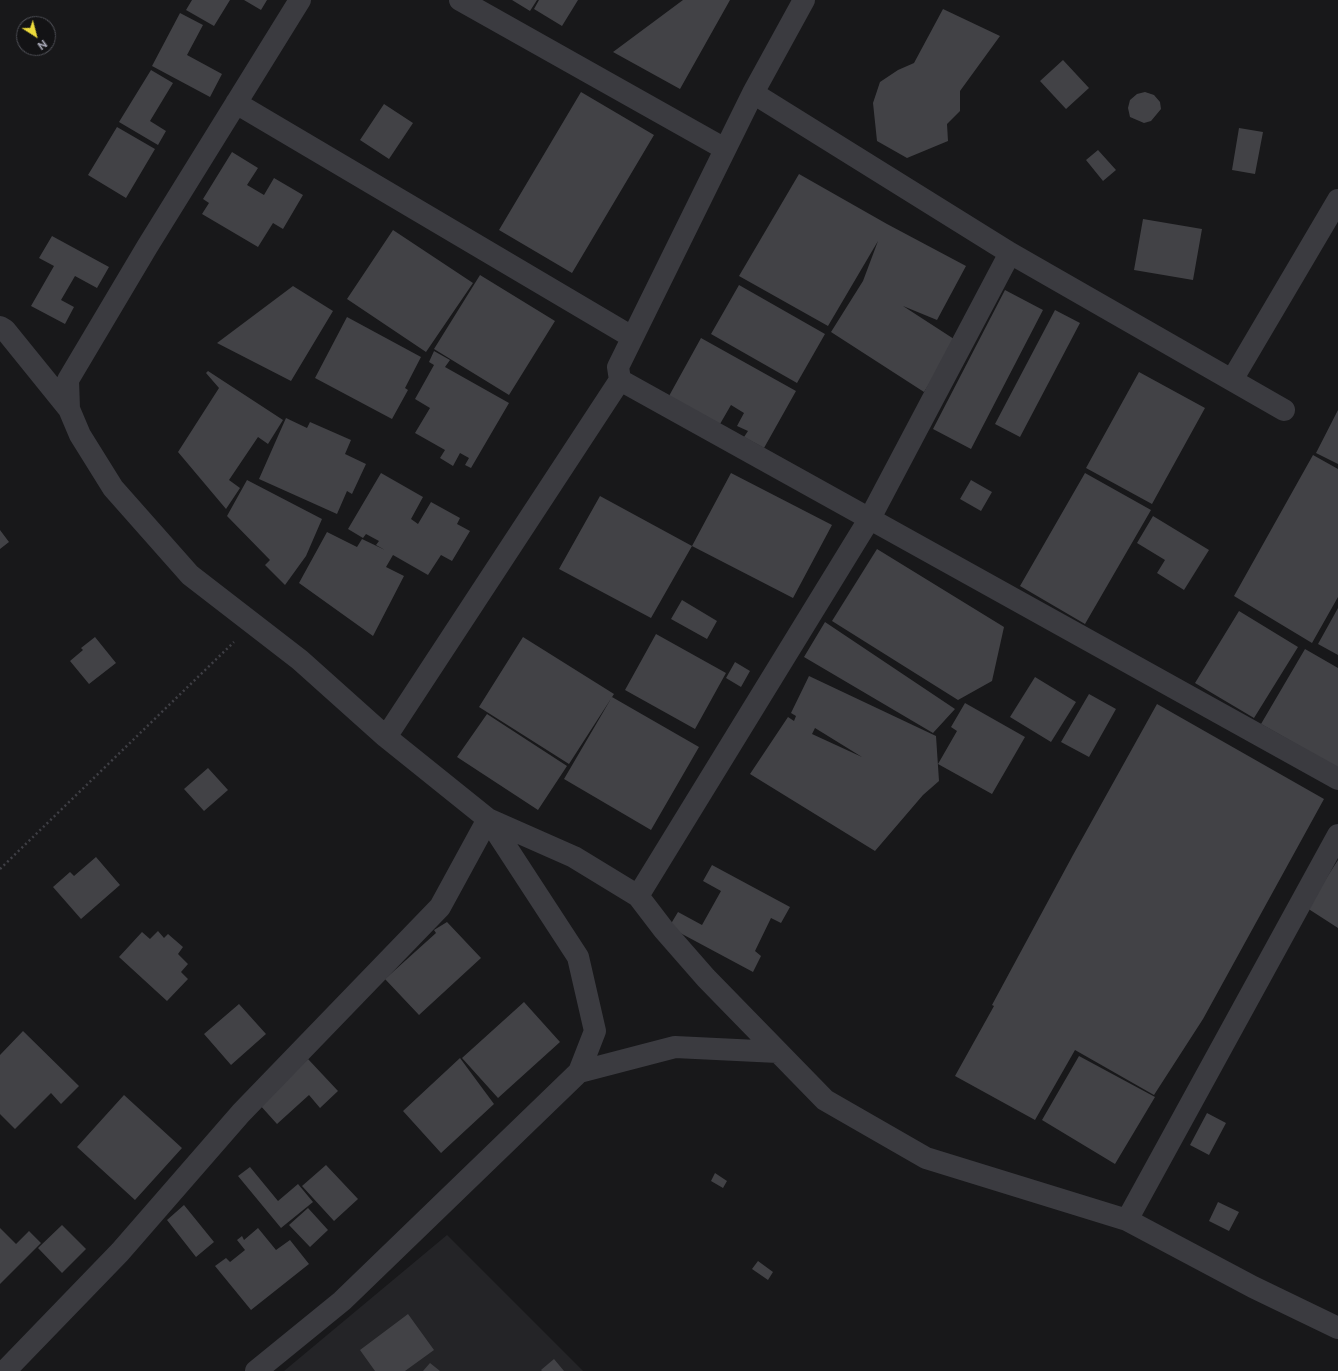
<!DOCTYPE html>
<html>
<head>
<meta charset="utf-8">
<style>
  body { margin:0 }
  #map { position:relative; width:1338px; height:1371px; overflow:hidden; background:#18181a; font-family:"Public Sans",sans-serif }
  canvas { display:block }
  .north { position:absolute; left:16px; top:16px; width:40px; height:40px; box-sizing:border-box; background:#131315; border:1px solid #4f5057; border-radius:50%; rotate:144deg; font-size:11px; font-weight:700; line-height:16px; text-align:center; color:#aaabb9 }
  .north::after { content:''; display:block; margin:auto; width:14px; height:18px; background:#eddb3c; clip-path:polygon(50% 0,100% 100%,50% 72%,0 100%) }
</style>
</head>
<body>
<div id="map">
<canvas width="1338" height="1371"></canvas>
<div class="north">N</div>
</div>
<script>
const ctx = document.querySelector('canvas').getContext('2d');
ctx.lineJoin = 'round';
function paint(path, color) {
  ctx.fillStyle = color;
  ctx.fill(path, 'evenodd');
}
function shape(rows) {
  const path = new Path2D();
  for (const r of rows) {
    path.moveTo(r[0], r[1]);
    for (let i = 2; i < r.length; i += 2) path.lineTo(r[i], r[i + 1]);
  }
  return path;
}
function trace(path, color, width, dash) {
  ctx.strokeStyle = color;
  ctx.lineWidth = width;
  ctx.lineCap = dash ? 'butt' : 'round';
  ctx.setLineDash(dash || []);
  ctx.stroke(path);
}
const built = shape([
  [447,1235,583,1371,284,1371]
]);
const building = shape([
  [192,0,230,0,214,26,186,10],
  [244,0,267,0,261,10],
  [512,0,537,0,530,11],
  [539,0,578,0,562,26,534,9],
  [683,0,730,0,680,89,613,52],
  [943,9,1000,36,960,91,960,111,947,124,948,141,907,158,877,141,873,103,880,82,898,70,914,63],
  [180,13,203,25,187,55,222,74,210,97,152,66],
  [1063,60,1089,88,1066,109,1040,81],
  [151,70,173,83,150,121,166,131,158,145,119,122],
  [581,92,654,135,572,273,499,230],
  [1145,92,1154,95,1160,102,1161,109,1151,121,1144,123,1130,117,1128,108,1130,100,1137,94],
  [384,104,413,123,389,159,360,140],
  [117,127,155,149,126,198,88,175],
  [1239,128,1263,132,1255,174,1232,170],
  [1098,150,1116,170,1103,181,1086,160],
  [232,152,258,168,247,185,264,195,274,178,303,195,283,229,273,223,258,247,202,214,209,203,203,199],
  [799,174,887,224,966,266,937,320,903,306,957,341,924,392,831,332,863,281,878,241,828,326,739,276],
  [1143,219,1202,229,1193,280,1134,270],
  [393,230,473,283,426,352,347,299],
  [52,236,109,267,97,288,75,276,61,300,74,307,65,324,31,306,54,266,39,258],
  [480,275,555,321,509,395,434,349],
  [739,285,825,334,797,383,711,334],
  [293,286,333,311,291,381,217,343],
  [1005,290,1043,310,971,449,933,429],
  [1055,310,1080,323,1020,437,995,424],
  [347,317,421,357,405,388,408,390,392,419,315,378],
  [701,338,796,391,764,448,744,437,748,431,737,426,744,413,731,405,720,424,669,396],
  [434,351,450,360,445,367,509,403,471,468,465,465,469,458,460,453,453,466,440,458,445,450,415,433,430,408,415,399,434,365,429,362],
  [208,371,283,420,268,444,258,437,229,480,240,488,226,509,178,452,219,388,206,373],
  [1139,372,1205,408,1152,504,1086,468],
  [1338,410,1338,464,1316,453],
  [286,418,307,428,310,422,351,440,345,454,366,464,352,494,347,491,337,514,259,479],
  [1313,455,1338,469,1338,597,1312,643,1234,596],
  [381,473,423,497,411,519,418,524,431,502,460,518,457,524,470,531,452,561,441,555,428,575,393,555,386,567,404,576,373,636,299,583,327,532,357,547,362,539,385,550,376,545,379,541,366,534,363,538,348,529],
  [731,473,832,525,793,598,692,546],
  [1085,473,1151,510,1085,624,1020,586],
  [247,480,322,519,306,556,285,585,265,565,270,560,227,516],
  [971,480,992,492,981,511,960,499],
  [600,496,692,546,651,618,559,569],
  [1153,516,1209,550,1184,590,1157,573,1165,560,1137,543],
  [0,530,9,542,0,549],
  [877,549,1004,627,992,681,958,700,832,621],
  [682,600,717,621,707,639,671,619],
  [1338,608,1338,655,1318,644],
  [1239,611,1298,647,1254,718,1195,683],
  [825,622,955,709,933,733,804,657],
  [656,634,726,673,695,729,625,690],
  [95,637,116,663,89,684,70,661,83,650,81,648],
  [523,637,614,694,569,764,479,707],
  [1305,649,1338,668,1338,768,1261,724],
  [735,662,750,671,741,687,726,678],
  [809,676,936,736,939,781,923,795,875,851,750,774,788,717,794,721,796,716,791,713],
  [815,728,862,757,812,734],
  [1035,677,1076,702,1051,742,1010,717],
  [1089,694,1116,709,1089,757,1061,742],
  [612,697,699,747,651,830,564,779],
  [965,703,1025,737,992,794,938,764,957,731,951,727],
  [1157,704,1324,799,1203,1019,1154,1095,1075,1050,1035,1120,955,1076,994,1006,992,1005,1073,855],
  [487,714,567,766,538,810,457,757],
  [208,768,228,790,204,811,184,789],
  [96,857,120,885,81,919,53,887,70,872,74,876],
  [1338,860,1338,928,1307,908],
  [712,865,790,907,781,923,771,918,755,951,761,956,753,972,669,927,678,912,702,925,721,891,703,881],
  [447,922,481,958,419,1015,385,979,436,933,434,930],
  [158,931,164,938,168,934,183,947,178,954,188,964,181,972,188,979,167,1001,119,957,142,932,150,939],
  [524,1002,560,1042,498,1098,462,1058],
  [239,1004,266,1034,231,1065,204,1034],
  [23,1031,79,1086,61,1104,51,1093,15,1129,0,1114,0,1055],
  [1079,1056,1155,1097,1115,1164,1042,1120],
  [460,1058,494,1104,441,1153,403,1111],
  [308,1059,338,1091,320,1108,309,1095,277,1124,259,1104],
  [124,1095,182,1148,135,1200,77,1147],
  [1207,1113,1226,1123,1209,1155,1190,1145],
  [326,1165,358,1199,334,1221,302,1186],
  [250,1167,278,1201,298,1184,313,1202,281,1228,238,1176],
  [715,1173,727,1181,723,1188,711,1181],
  [1218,1202,1239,1212,1229,1231,1209,1221],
  [184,1205,214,1242,196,1257,167,1220],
  [308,1208,328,1230,310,1247,289,1225],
  [62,1225,86,1249,62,1273,38,1248],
  [0,1228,16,1244,29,1231,41,1243,0,1284],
  [258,1228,276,1250,290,1240,309,1264,251,1310,215,1266,226,1258,230,1262,245,1250,237,1240,242,1236,244,1240],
  [758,1261,773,1272,768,1280,752,1269],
  [408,1314,434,1350,405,1371,375,1371,360,1350],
  [554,1359,564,1371,542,1371,541,1370],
  [430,1363,440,1371,423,1371]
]);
const path = shape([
  [0,869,234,642]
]);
const minor = shape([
  [460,0,725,149],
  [753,93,1010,253,1284,410],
  [236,103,632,337],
  [0,327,5,330,69,409,80,435,113,488,190,575,300,660,386,737,488,819,578,957,595,1031,579,1072,342,1301,256,1371],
  [620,380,1338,779],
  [1232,380,1338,200],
  [69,409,68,380,147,247,300,0],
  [386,737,620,380,618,367,753,93,804,0],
  [638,896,870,518,1010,253],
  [579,1072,675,1047,778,1052],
  [1127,1220,1338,835],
  [5,1371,120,1252,241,1113,440,907,488,819,574,857,638,896,664,930,706,978,825,1100,926,1158,1127,1220,1253,1287,1338,1328]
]);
paint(built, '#242427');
paint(building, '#424246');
trace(path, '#3f3f45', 2.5, [2, 3]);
trace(minor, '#3b3b40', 22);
</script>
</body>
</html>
